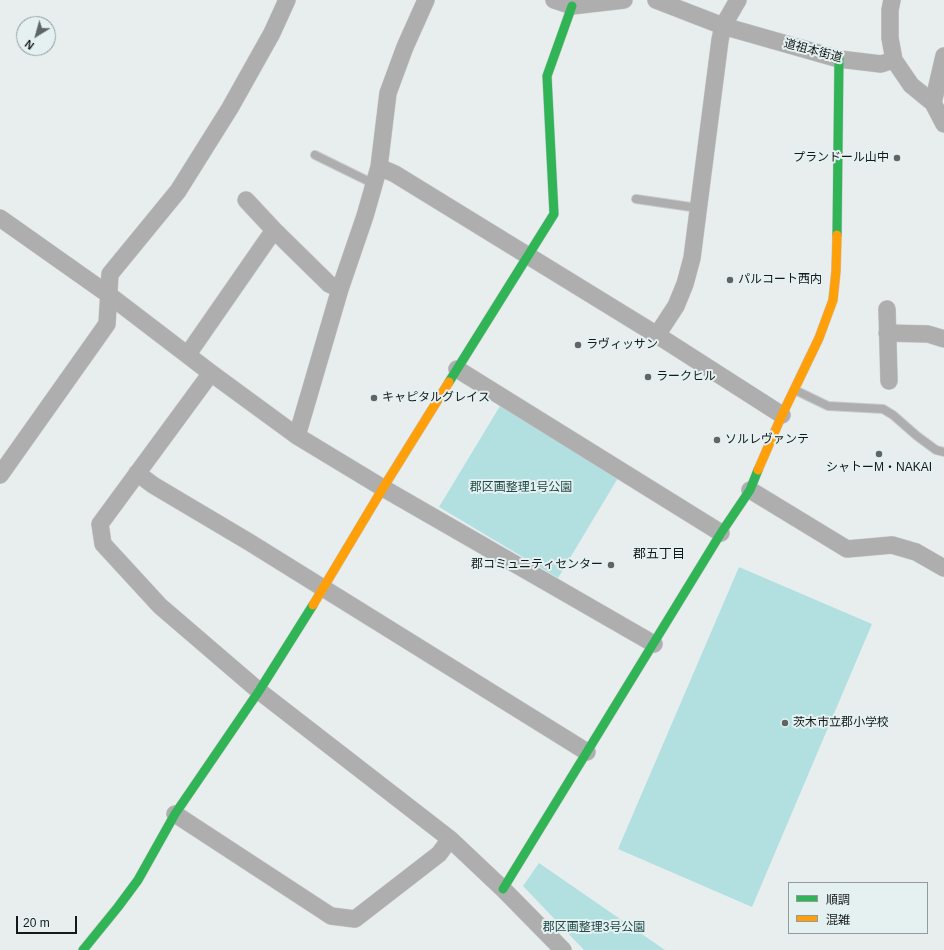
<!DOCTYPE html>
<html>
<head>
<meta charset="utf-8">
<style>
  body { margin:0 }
  #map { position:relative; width:944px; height:950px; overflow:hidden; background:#e8eeee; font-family:Arial,"Noto Sans JP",sans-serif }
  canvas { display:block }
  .legend { position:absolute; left:788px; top:882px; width:140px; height:52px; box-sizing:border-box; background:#e5f1f1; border:1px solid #929b9b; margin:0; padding:5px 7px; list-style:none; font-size:12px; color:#151919 }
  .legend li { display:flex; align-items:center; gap:8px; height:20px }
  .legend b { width:20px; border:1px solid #929b9b }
  .north { position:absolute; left:16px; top:16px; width:40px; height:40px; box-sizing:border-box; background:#e5f1f1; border:1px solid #929b9b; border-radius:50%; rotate:217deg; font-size:11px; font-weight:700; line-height:16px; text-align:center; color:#151919 }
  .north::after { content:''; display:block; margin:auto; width:14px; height:18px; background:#5f6464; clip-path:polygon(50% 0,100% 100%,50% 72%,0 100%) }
  .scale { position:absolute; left:16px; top:916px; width:61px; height:18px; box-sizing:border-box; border:2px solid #151919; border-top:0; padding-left:5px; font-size:12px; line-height:14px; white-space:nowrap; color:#151919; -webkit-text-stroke:3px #e5f1f1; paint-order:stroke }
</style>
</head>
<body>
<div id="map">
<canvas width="944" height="950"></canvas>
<ul class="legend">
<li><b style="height:5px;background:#30b455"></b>順調</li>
<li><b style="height:5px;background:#ff9f0a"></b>混雑</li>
</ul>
<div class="north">N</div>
<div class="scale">20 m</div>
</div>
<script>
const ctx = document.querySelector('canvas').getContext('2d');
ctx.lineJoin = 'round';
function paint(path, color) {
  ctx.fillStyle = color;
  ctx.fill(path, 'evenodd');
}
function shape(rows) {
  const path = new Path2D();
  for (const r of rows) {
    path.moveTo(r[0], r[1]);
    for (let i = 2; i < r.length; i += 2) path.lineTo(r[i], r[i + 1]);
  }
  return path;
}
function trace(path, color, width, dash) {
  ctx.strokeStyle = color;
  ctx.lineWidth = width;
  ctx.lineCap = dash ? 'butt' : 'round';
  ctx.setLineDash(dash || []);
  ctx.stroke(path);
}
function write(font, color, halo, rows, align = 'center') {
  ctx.font = font + ' Arial,"Noto Sans JP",sans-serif';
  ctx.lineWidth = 4;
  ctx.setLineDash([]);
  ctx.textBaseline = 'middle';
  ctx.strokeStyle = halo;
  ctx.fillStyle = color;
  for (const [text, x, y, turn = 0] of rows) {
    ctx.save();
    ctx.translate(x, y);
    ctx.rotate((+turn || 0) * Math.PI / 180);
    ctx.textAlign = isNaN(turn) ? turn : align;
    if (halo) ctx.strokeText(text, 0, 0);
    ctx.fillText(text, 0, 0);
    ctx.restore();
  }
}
const green = shape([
  [500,406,618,478,558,578,439,507],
  [739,567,872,624,752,907,618,849],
  [539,863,665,950,584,950,523,886]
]);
const lane = shape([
  [315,155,374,184],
  [636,199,698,208],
  [795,390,828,406,883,409,893,415,917,436,936,450,944,452]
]);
const street = shape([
  [554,0,572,6,624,0],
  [656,0,723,26,839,59,881,64,894,60,911,85,933,103,944,124],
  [892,0,890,10,890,38,894,60],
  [933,103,944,56],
  [379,167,395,174,657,335,782,415],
  [246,200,274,230,329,284,340,289],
  [0,218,109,295,211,373,297,436,383,488,654,644],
  [887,309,889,381],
  [887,333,928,334,944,339],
  [657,335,676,306,685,284,692,258,720,40,723,26,738,0],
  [188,354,274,230],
  [457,369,721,533],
  [211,373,100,524,103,544,160,606,259,691,450,839,503,889,563,950],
  [297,436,340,289,365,216,379,167,388,93,405,47,426,0],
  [137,473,153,485,249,542,587,752],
  [0,475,107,324,110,274,178,191,230,108,272,33,287,0],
  [750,490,847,549,892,545,916,552,944,568],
  [175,814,331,916,355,919,439,854,450,839]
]);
const fast = shape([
  [837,235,839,59],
  [449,382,554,214,547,76,572,6],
  [503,889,721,533,750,490,758,470],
  [83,950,118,907,138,880,175,814,259,691,313,605]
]);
const slow = shape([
  [758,470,782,415,819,338,833,300,836,271,837,235],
  [313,605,383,488,449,382]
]);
const markers = [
  [897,158,4,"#5f6464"],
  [730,280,4,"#5f6464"],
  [578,345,4,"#5f6464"],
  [648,377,4,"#5f6464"],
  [374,398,4,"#5f6464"],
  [717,440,4,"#5f6464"],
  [879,454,4,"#5f6464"],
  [611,565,4,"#5f6464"],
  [785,723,4,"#5f6464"]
];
const streetNames = [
  ["道祖本街道",813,51,15]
];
const poiNames = [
  ["プランドール山中",889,158,"right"],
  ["パルコート西内",738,280],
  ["ラヴィッサン",586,345],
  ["ラークヒル",656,377],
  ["キャピタルグレイス",382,398],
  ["ソルレヴァンテ",725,440],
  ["シャトーM・NAKAI",879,468,"center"],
  ["郡コミュニティセンター",603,565,"right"],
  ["茨木市立郡小学校",793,723]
];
const parkNames = [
  ["郡区画整理1号公園",521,488],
  ["郡区画整理3号公園",594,928]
];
const neighbourhoodNames = [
  ["郡五丁目",659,554]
];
paint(green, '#b2e0e0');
trace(lane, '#c7cbcb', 10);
trace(street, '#c7cbcb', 18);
trace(fast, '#c7cbcb', 10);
trace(slow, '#c7cbcb', 10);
trace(lane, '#afaeae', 8);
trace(street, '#afaeae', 17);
trace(fast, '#30b455', 9);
trace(slow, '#ff9f0a', 9);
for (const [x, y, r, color] of markers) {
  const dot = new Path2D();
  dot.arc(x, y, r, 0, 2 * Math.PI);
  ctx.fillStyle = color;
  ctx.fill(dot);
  trace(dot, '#e5f1f1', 1.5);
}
write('12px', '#151919', '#e5f1f1', streetNames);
write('12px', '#151919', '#e5f1f1', poiNames, 'left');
write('12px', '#214949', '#e5f1f1', parkNames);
write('13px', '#151919', '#e5f1f1', neighbourhoodNames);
</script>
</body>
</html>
